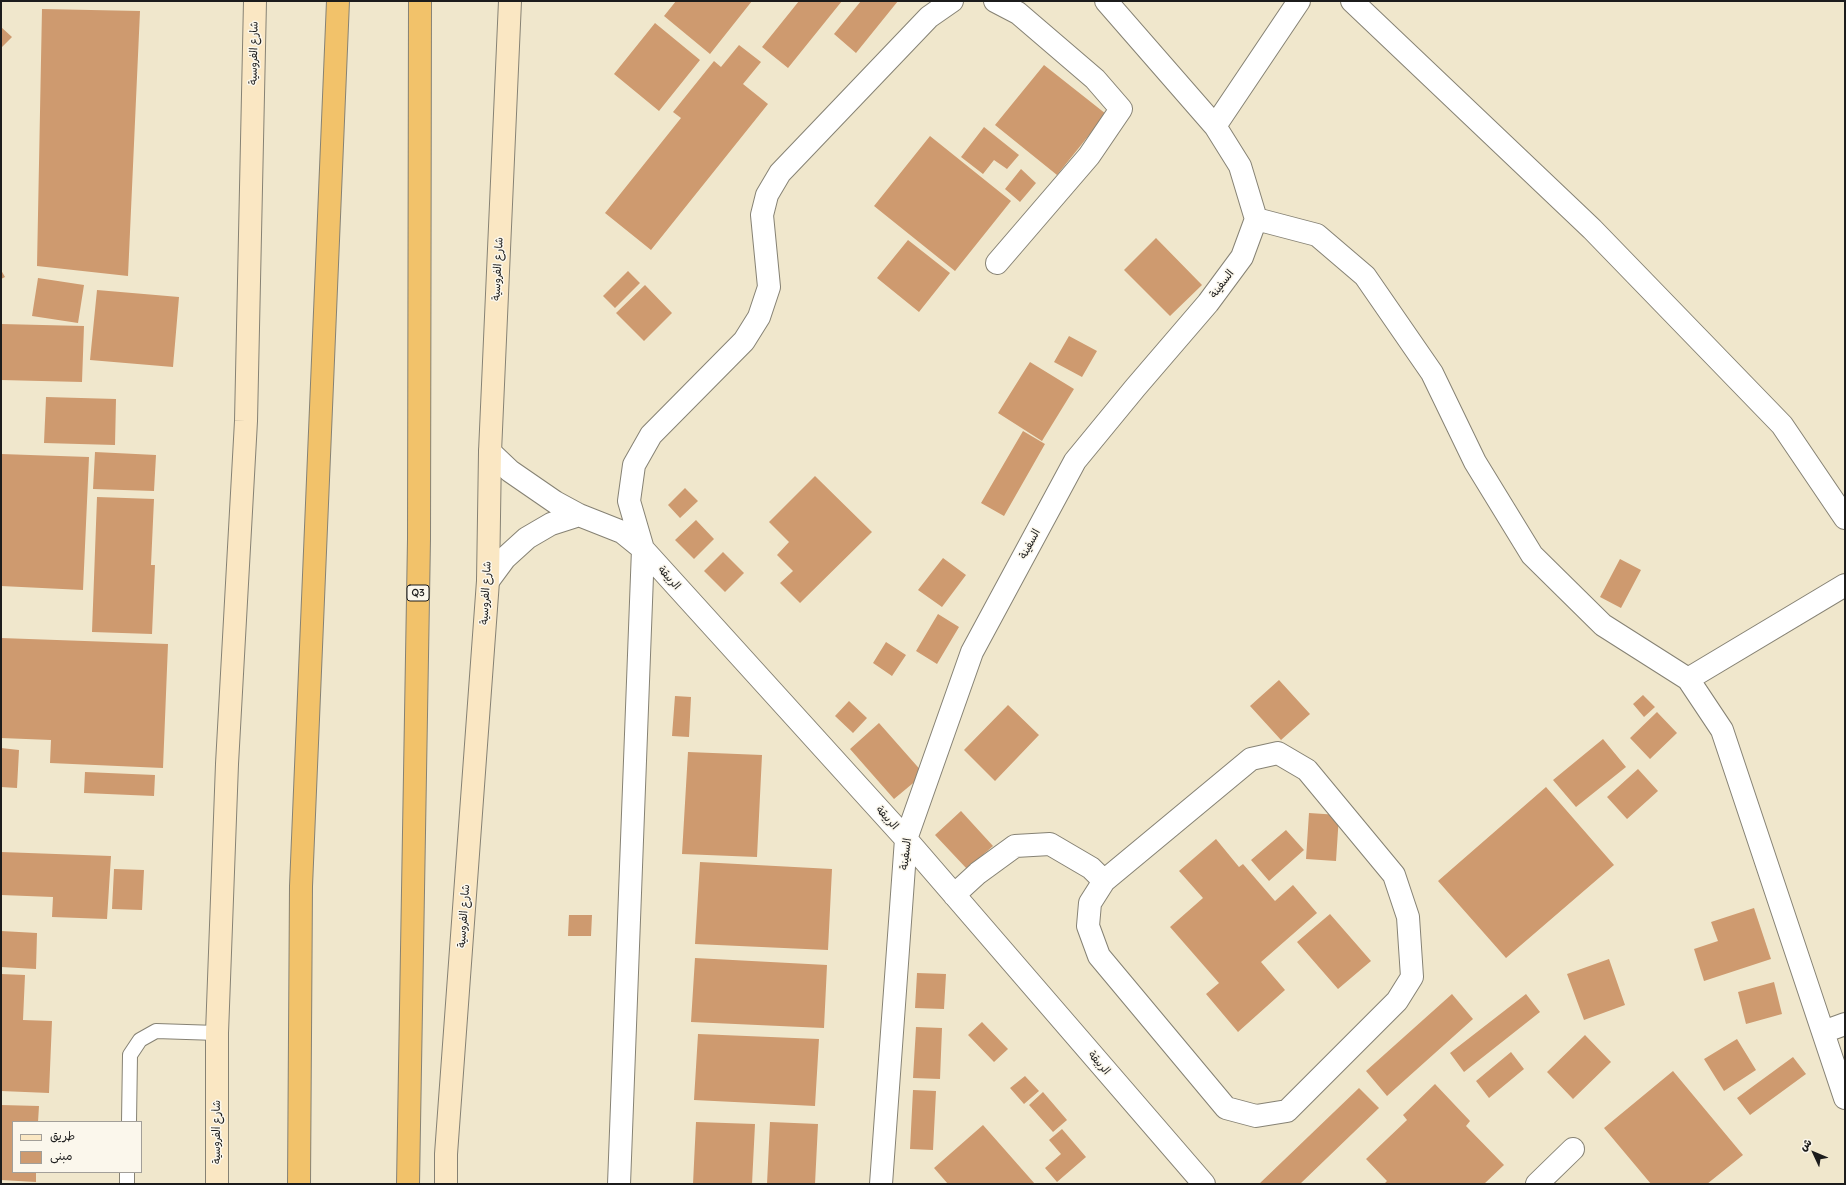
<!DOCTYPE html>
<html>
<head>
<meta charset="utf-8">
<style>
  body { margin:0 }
  #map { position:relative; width:1846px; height:1185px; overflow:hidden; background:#f0e7cc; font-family:Delius,"Playpen Sans Arabic",sans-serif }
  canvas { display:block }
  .frame { position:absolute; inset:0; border:2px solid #1c1c1c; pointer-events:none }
  .legend { position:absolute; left:12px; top:1121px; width:130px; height:52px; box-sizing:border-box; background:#fbf7ec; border:1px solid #a29f99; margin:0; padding:5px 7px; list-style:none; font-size:12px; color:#1c1c1c }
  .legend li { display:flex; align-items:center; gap:8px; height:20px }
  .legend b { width:20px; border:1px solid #a29f99 }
  .north { position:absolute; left:1794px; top:1133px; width:40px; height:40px; -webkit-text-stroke:3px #fbf7ec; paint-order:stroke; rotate:314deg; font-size:11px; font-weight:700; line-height:16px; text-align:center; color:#1c1c1c }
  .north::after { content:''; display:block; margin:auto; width:14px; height:18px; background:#1c1c1c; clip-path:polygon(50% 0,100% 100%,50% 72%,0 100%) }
</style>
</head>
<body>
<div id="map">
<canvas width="1846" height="1185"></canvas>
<div class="frame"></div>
<ul class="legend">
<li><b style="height:5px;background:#fae7c3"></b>طريق</li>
<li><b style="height:11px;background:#ce9a6f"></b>مبنى</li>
</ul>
<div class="north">ش</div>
</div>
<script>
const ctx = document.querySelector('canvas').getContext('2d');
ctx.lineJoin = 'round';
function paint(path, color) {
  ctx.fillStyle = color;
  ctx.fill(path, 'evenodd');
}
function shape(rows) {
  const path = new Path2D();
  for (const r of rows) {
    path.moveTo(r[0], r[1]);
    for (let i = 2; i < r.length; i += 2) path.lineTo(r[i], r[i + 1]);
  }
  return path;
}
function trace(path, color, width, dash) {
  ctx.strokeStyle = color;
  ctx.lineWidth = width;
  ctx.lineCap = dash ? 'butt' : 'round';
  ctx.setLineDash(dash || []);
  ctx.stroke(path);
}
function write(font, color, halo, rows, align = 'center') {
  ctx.font = font + ' Delius,"Playpen Sans Arabic",sans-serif';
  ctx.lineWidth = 3;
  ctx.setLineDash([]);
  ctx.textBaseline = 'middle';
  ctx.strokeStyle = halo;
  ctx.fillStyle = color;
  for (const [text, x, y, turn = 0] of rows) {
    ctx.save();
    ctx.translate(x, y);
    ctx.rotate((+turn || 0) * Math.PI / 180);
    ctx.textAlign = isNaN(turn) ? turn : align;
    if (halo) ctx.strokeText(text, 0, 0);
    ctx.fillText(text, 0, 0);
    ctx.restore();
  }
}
const building = shape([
  [676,1,752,1,710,54,664,16],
  [799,1,842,1,788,68,762,47],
  [861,1,898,1,856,53,834,34],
  [42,9,140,11,128,276,37,266],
  [655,23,700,60,659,111,614,74],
  [1,27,12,37,1,48],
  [739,45,761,62,743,84,768,104,651,250,605,213,681,118,673,112,714,61,721,67],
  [1044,65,1106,114,1057,175,995,125],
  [984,127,1019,155,1007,169,994,160,983,174,961,157],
  [930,136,1011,201,955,271,874,206],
  [1021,169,1036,183,1020,202,1005,189],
  [1156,238,1202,285,1170,316,1124,270],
  [908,240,950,273,919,312,877,278],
  [1,270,5,277,1,279],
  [628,271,640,283,615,308,603,296],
  [38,278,84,285,78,323,32,316],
  [645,285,672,313,644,341,616,313],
  [97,290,179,297,173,367,90,360],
  [1,324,84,326,82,382,1,380],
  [1069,336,1097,351,1082,377,1054,362],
  [1030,362,1074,389,1042,441,998,413],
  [46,397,116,399,115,445,44,443],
  [1023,431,1045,444,1004,516,981,503],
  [95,452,156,455,154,491,93,489],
  [1,454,89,457,83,590,1,586],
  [815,476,872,532,800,603,780,583,793,571,777,555,789,542,769,522],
  [685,488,698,501,680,518,668,505],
  [97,497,154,499,151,565,155,565,152,634,92,632],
  [696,520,714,539,694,559,675,540],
  [723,552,744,573,725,592,704,571],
  [943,558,966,575,942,607,918,590],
  [1620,559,1641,570,1621,608,1600,597],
  [938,614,959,627,937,664,916,651],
  [1,638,168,644,163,768,50,763,51,740,1,738],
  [886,642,906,655,892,676,873,663],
  [1279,680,1310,714,1281,740,1250,706],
  [1643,695,1655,707,1644,717,1633,704],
  [675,696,691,697,689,737,672,736],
  [849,701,867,718,853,733,835,716],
  [1008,705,1039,735,995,781,964,750],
  [1657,712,1677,733,1650,759,1630,738],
  [879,723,924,774,894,799,850,749],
  [1603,739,1626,767,1576,807,1553,780],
  [1,748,19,750,17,788,1,787],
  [688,752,762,755,757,857,682,854],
  [1638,769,1658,791,1627,819,1607,797],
  [85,772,155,775,154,796,84,793],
  [1546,787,1614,865,1506,958,1438,881],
  [961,811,993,846,967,869,935,835],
  [1309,813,1339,815,1336,861,1306,859],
  [1286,830,1304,850,1269,881,1251,860],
  [1216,839,1239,867,1243,864,1275,901,1293,885,1317,913,1261,962,1285,990,1238,1032,1206,994,1219,983,1170,927,1203,898,1179,871],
  [1,852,111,856,107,919,52,917,53,897,1,895],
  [700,862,832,869,828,950,695,944],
  [114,869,144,870,142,910,112,909],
  [1754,908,1771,959,1704,981,1694,949,1718,941,1711,922],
  [1330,914,1371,961,1338,989,1297,942],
  [569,915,592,915,591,936,568,936],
  [1,931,37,933,36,969,1,967],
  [695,958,827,965,824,1028,691,1022],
  [1609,959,1625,1005,1584,1020,1567,974],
  [917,973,946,974,944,1009,915,1008],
  [1,974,25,975,23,1020,52,1021,49,1093,1,1091],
  [1774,982,1782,1014,1746,1024,1738,992],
  [1452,994,1473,1019,1387,1096,1366,1071],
  [1526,994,1540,1012,1464,1072,1450,1053],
  [982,1022,1008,1049,994,1062,968,1035],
  [916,1027,942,1028,940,1079,913,1078],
  [698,1034,819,1039,815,1106,694,1100],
  [1585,1035,1611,1062,1573,1099,1547,1072],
  [1737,1039,1756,1070,1724,1091,1704,1059],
  [1511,1052,1524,1069,1489,1098,1476,1081],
  [1793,1057,1806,1074,1750,1115,1737,1098],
  [1673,1071,1743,1155,1707,1184,1651,1184,1604,1128],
  [1025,1076,1039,1091,1024,1104,1010,1088],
  [1435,1084,1470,1121,1466,1126,1504,1165,1484,1184,1384,1184,1387,1181,1366,1159,1407,1120,1403,1115],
  [1359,1088,1379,1108,1300,1184,1259,1184],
  [913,1090,936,1091,933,1150,910,1149],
  [1043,1092,1067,1120,1053,1132,1029,1105],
  [1,1105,39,1106,38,1122,13,1122,13,1172,36,1172,36,1182,1,1180],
  [696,1122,755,1124,752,1184,693,1184],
  [770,1122,818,1124,815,1184,767,1184],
  [983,1125,1035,1184,948,1184,934,1168],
  [1062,1129,1086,1157,1057,1182,1045,1168,1061,1154,1049,1140]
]);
const service = shape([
  [129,1122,130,1055,140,1040,156,1031,217,1033],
  [127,1184,127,1172]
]);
const minor = shape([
  [995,1,1018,13,1095,79,1121,109,1089,156,997,263],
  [1352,1,1592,229,1782,425,1845,518],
  [1215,126,1299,1],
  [1256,219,1317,235,1365,276,1432,373,1475,462,1532,555,1603,625,1688,679,1722,730,1845,1098],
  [490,452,510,471,555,502,579,515,622,532,643,549,906,839,1204,1184],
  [488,581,505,558,527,538,551,524,579,515],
  [1688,679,1845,585],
  [954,895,978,873,1015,846,1050,844,1091,868,1104,881,1251,759,1278,753,1307,770,1394,875,1408,917,1412,977,1397,1001,1287,1111,1256,1116,1226,1108,1099,956,1088,926,1090,903,1104,881],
  [1823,1032,1845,1024],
  [619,1184,643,549,629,501,634,465,651,435,744,341,759,317,769,287,762,215,767,195,780,173,929,17,952,1],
  [881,1184,906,839,972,652,1075,461,1135,388,1208,303,1242,257,1256,219,1240,166,1215,126,1106,1],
  [1537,1184,1573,1149]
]);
const secondary = shape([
  [217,1184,217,1033,227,764,246,421,255,1],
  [446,1184,446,1154,488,581,490,452,510,1]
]);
const trunk = shape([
  [299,1184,301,886,338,1],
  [408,1184,419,539,420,1]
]);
const shields = [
  [418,593,22]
];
const shieldNames = [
  ["Q3",418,593]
];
const streetNames = [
  ["شارع الفروسية",254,53,-89],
  ["شارع الفروسية",498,269,-87],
  ["السفينة",1222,284,-53],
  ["السفينة",1030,544,-62],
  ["الربيقة",669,578,48],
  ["شارع الفروسية",486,593,-87],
  ["الربيقة",887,818,48],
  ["السفينة",906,854,-83],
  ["شارع الفروسية",464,916,-86],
  ["الربيقة",1099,1063,49],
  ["شارع الفروسية",217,1132,-90]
];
paint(building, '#ce9a6f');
trace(service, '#868274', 16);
trace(minor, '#868274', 24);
trace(secondary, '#868274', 24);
trace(trunk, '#868274', 24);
trace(service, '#fff', 14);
trace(minor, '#fff', 22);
trace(secondary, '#fae7c3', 22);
trace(trunk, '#f2c26a', 22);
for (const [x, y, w] of shields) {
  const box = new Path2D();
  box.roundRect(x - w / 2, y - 8, w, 16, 3);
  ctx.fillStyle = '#fbf7ec';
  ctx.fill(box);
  trace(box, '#1c1c1c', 1);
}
write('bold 10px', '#1c1c1c', null, shieldNames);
write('11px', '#1c1c1c', '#fbf7ec', streetNames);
</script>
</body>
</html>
